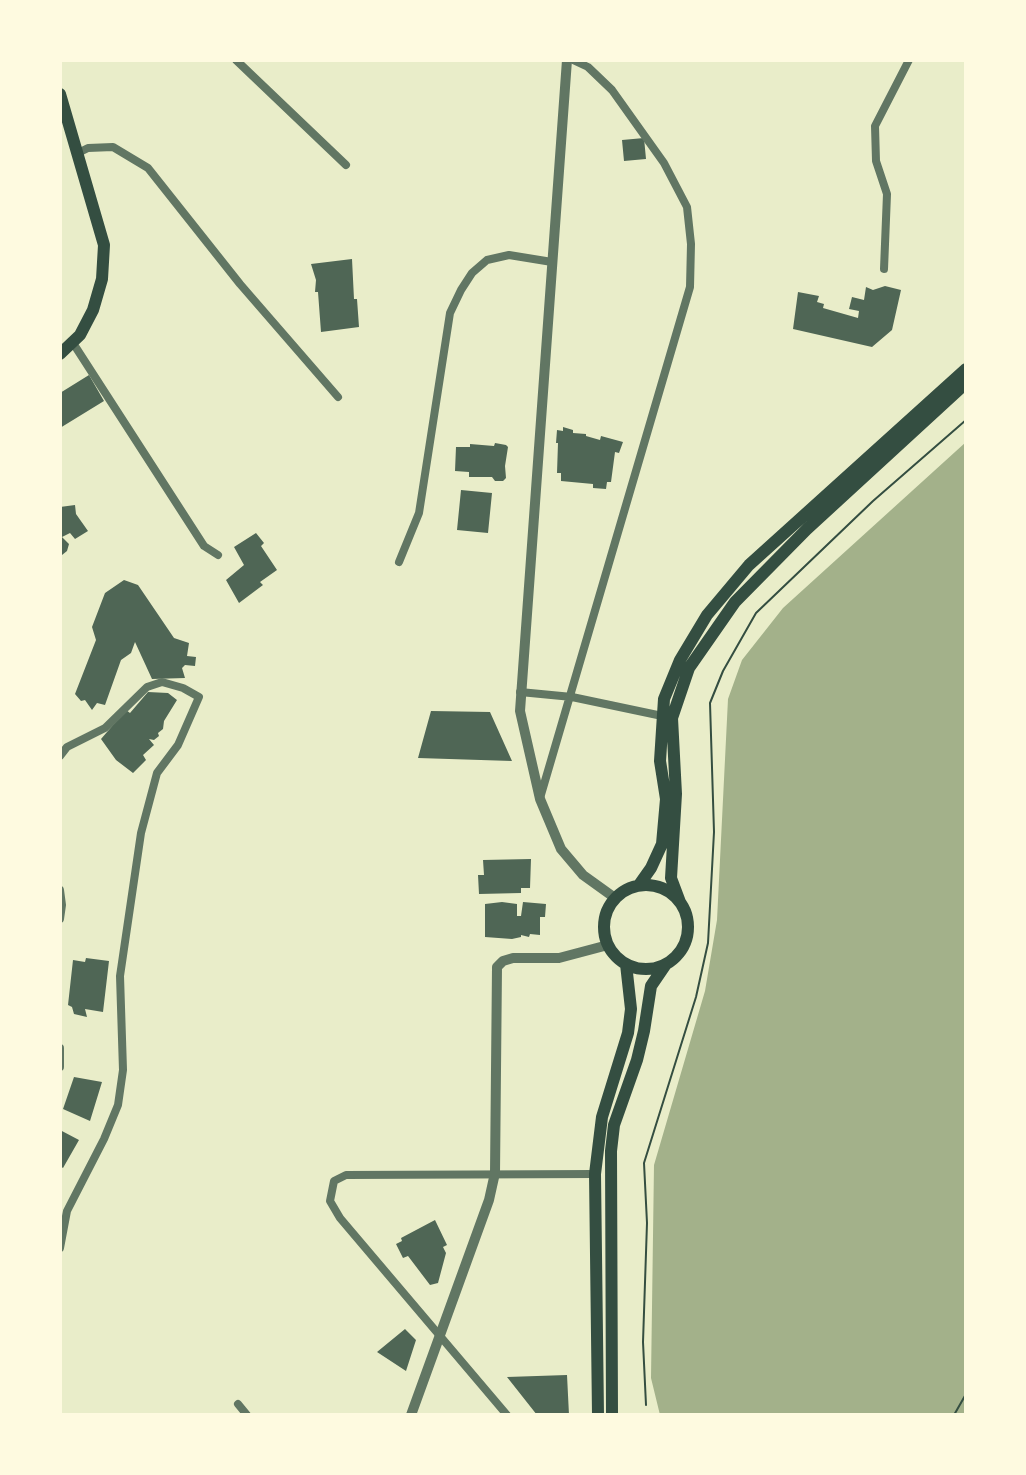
<!DOCTYPE html>
<html>
<head>
<meta charset="utf-8">
<style>
  body { margin:0 }
  #map { position:relative; width:1026px; height:1475px; overflow:hidden; background:#e9edc9; font-family:"Public Sans",sans-serif }
  canvas { display:block }
  .frame { position:absolute; inset:0; border:62px solid #fefae0; pointer-events:none }
</style>
</head>
<body>
<div id="map">
<canvas width="1026" height="1475"></canvas>
<div class="frame"></div>
</div>
<script>
const ctx = document.querySelector('canvas').getContext('2d');
ctx.lineJoin = 'round';
function paint(path, color) {
  ctx.fillStyle = color;
  ctx.fill(path, 'evenodd');
}
function shape(rows) {
  const path = new Path2D();
  for (const r of rows) {
    if (r.length === 3) {
      path.moveTo(r[0] + r[2], r[1]);
      path.arc(r[0], r[1], r[2], 0, 2 * Math.PI);
      continue;
    }
    path.moveTo(r[0], r[1]);
    for (let i = 2; i < r.length; i += 2) path.lineTo(r[i], r[i + 1]);
  }
  return path;
}
function trace(path, color, width, dash) {
  ctx.strokeStyle = color;
  ctx.lineWidth = width;
  ctx.lineCap = dash ? 'butt' : 'round';
  ctx.setLineDash(dash || []);
  ctx.stroke(path);
}
const water = shape([
  [966,442,966,1415,660,1415,651,1378,654,1165,705,991,717,920,728,699,742,660,783,608]
]);
const building = shape([
  [644,138,646,159,624,161,622,140],
  [352,259,354,299,357,299,359,327,321,332,318,292,315,292,316,280,311,264],
  [885,286,901,290,892,330,872,347,793,329,798,292,819,296,817,302,824,304,823,308,858,318,859,311,849,309,852,297,864,300,866,287,873,290],
  [89,375,104,401,60,428,60,393],
  [563,427,573,430,573,433,586,434,586,436,600,440,601,436,623,442,619,453,615,452,611,482,607,482,606,489,593,488,593,484,561,481,561,473,557,473,558,443,556,443,557,430,563,431],
  [495,443,506,445,508,447,505,466,506,478,503,481,495,481,492,477,469,477,469,472,455,471,456,447,470,447,470,444,494,446],
  [461,490,492,493,488,533,457,530],
  [75,505,76,514,88,531,75,539,70,533,62,537,69,544,67,551,62,555,60,507],
  [256,533,264,543,261,546,277,570,260,582,263,585,239,603,226,580,244,565,234,547],
  [124,580,138,585,174,638,189,643,187,656,196,657,195,666,185,665,182,668,185,678,152,679,135,642,131,653,121,660,105,705,97,703,92,710,85,700,81,701,75,694,96,640,92,627,105,593],
  [148,692,168,693,177,700,164,721,163,729,158,733,159,736,154,740,149,739,154,745,143,755,146,760,133,773,116,760,101,739,126,710,130,713],
  [431,711,490,712,512,761,418,758],
  [531,859,530,888,521,888,521,893,479,894,478,875,484,875,483,860],
  [502,902,517,904,517,916,521,916,523,902,546,904,545,917,540,917,540,935,530,934,529,937,521,935,521,937,512,939,485,937,485,904],
  [86,958,109,961,103,1012,85,1009,87,1017,74,1014,72,1007,68,1005,73,960,85,962],
  [74,1077,102,1082,90,1121,63,1109],
  [60,1130,79,1140,63,1168,60,1166],
  [435,1220,447,1245,443,1247,446,1253,438,1283,430,1285,408,1256,403,1258,396,1244,402,1241,401,1238],
  [405,1329,416,1340,406,1371,377,1352],
  [567,1375,569,1415,537,1415,507,1377]
]);
const path = shape([
  [646,1405,643,1342,647,1223,644,1163,696,997,708,943,714,832,710,703,723,671,756,613,873,501,966,420],
  [954,1415,966,1394]
]);
const minor = shape([
  [236,60,346,165],
  [78,153,88,148,113,147,148,168,240,284,338,397],
  [884,269,887,194,876,161,875,126,909,60],
  [73,343,204,546,218,555],
  [399,562,419,513,450,313,461,290,472,273,487,260,509,255,552,262],
  [520,692,572,697,667,717],
  [60,756,67,747,105,728,147,687,162,682,183,688,199,697,178,745,157,773,141,833,120,976,123,1070,118,1105,104,1139,67,1211,60,1248],
  [540,798,690,287,691,244,687,207,664,163,612,90,588,67,573,60],
  [60,890,62,905,60,919],
  [60,1048,60,1067],
  [238,1404,247,1415],
  [507,1415,340,1218,330,1201,334,1181,346,1175,595,1174]
]);
const tertiary = shape([
  [567,60,520,711,540,799,561,849,583,875,615,898],
  [411,1415,489,1200,495,1173,497,967,503,961,513,958,559,958,608,945]
]);
const primary = shape([
  [60,94,104,245,102,279,93,310,80,335,60,354],
  [639,885,651,868,662,844,666,799,660,761,664,699,680,660,707,615,749,565,966,369],
  [646,927,42],
  [680,902,671,878,676,794,672,718,689,668,735,602,807,529,966,383],
  [598,1415,595,1174,602,1117,628,1033,631,1009,626,964],
  [612,1415,611,1151,614,1125,637,1060,644,1031,651,986,666,964]
]);
paint(water, '#a3b18a');
paint(building, '#4f6655');
trace(path, '#344e41', 2);
trace(minor, '#617663', 8);
trace(tertiary, '#617663', 10);
trace(primary, '#344e41', 12);
</script>
</body>
</html>
